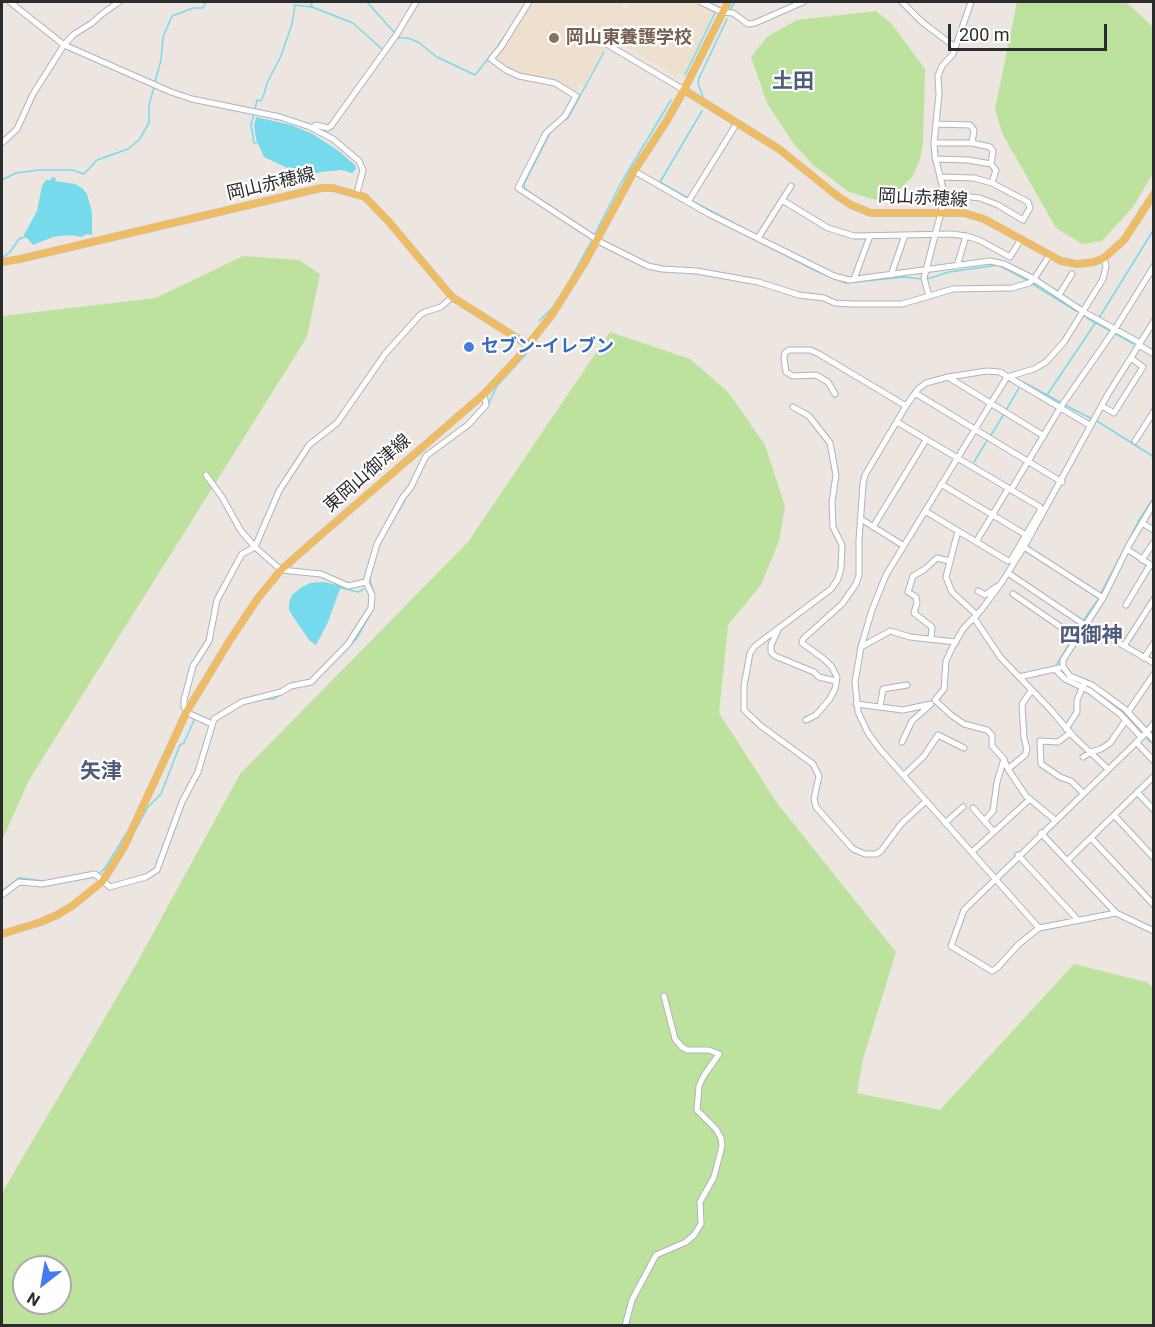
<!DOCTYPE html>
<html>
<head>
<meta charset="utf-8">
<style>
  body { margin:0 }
  #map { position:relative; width:1155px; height:1327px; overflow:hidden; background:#ede5df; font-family:Roboto,sans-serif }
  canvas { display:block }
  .frame { position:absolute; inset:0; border:3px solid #2c2c2c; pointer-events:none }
  .north { position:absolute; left:12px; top:1255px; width:60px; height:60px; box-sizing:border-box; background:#fff; border:2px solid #ababab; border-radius:50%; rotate:211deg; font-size:16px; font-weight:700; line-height:24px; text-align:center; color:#2c2c2c }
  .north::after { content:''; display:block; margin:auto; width:21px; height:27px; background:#447af5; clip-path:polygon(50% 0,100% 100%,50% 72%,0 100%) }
  .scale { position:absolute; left:948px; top:24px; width:159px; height:27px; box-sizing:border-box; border:3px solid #2c2c2c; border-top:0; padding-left:8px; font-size:18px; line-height:21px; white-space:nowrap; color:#2c2c2c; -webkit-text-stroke:4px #fff; paint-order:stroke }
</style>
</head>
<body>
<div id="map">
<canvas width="1155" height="1327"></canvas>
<div class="frame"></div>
<div class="north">N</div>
<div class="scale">200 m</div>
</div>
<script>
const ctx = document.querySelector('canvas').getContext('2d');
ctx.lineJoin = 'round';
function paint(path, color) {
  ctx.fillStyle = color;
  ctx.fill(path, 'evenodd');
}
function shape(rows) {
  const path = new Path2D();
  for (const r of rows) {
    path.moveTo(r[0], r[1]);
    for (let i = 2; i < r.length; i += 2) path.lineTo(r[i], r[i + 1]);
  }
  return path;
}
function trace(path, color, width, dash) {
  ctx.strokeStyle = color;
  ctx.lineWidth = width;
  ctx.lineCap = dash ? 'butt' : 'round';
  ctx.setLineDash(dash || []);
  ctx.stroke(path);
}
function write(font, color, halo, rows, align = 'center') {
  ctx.font = font + ' Roboto,"Noto Sans JP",sans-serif';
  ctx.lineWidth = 4.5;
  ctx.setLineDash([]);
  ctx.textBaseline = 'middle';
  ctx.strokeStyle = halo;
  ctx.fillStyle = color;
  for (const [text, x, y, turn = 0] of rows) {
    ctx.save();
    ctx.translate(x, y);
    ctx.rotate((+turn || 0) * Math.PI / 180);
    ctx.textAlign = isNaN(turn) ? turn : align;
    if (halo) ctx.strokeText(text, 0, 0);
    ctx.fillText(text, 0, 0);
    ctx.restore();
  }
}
const education = shape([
  [532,2,625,2,622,8,626,10,629,2,698,2,714,10,714,12,684,74,680,73,676,76,670,73,615,40,603,51,583,87,580,85,577,90,573,92,548,79,519,73,496,62,495,56]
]);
const green = shape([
  [1017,2,1126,2,1153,27,1153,173,1133,207,1102,241,1082,244,1056,228,1003,135,995,109],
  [876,11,891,23,925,69,923,143,920,160,912,177,901,188,880,201,849,192,812,164,794,144,767,103,751,57,767,37,797,20],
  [243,256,299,260,320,274,307,337,29,780,4,836,2,838,2,316,156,298],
  [610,332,690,359,728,392,765,445,785,506,779,541,761,585,728,625,719,713,777,803,896,952,863,1059,857,1093,940,1110,1074,964,1146,982,1153,987,1153,1325,2,1326,2,1193,133,970,240,774,468,542],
  [24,1267,60,1267,60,1303,24,1303]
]);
const water = shape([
  [256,117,291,125,313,134,340,152,355,165,356,169,352,173,342,170,320,172,307,177,264,157,256,139,254,126],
  [52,177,56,178,55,181,75,184,82,188,87,194,92,212,92,235,87,234,81,237,70,235,53,237,33,245,28,239,25,237,24,235,37,211,42,186,46,180,51,180],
  [324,582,341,586,328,622,316,645,309,640,292,615,289,610,289,603,292,595,302,587,310,583]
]);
const stream = shape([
  [367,2,394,32],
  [708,2,718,7],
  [312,7,353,23,383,50],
  [730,10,735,2],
  [397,36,399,38,407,38,418,42,437,57,475,75,495,50],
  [498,46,505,35],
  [685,75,715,13],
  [155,82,161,60,163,37,172,16,193,8,203,8,206,2],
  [703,97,698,83,699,78,727,19],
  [255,109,257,100,261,101,264,94,267,83,281,56,292,24,295,5,311,7,312,2],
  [254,114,251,125,254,143,259,142],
  [558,125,568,118,604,52],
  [550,133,524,184,525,189,576,223],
  [2,180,16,173,39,170,72,170,84,174,97,160,128,149,139,140,149,123,149,105,154,87],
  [688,198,660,182,702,111],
  [692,201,734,223],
  [595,234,621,183,671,100],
  [748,236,816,271,846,283,904,277,922,279],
  [2,258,10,252,19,239,27,236],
  [571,278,592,240],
  [927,279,949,272,998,265,1027,280],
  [1031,283,1076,311],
  [1087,318,1134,344],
  [1099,318,1154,229],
  [539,321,553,307],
  [1023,382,1047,395],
  [1060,402,1047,395,1096,322],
  [489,403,497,386,527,353],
  [1065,405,1092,419],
  [1006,410,1019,388],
  [1097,421,1154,457],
  [991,435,1004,414],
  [974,462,988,439],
  [391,524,405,500],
  [371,573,370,580,373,591],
  [338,587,358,592,364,589],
  [1101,593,1138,522,1154,497],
  [373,609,374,596],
  [1083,621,1099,598],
  [1075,634,1081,625],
  [343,653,357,638,371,613],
  [1062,672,1057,664,1073,638],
  [1092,689,1122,711,1137,729],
  [264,699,273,699,282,694],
  [1145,737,1154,745],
  [136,829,148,807,161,794,180,745,184,743,195,718],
  [99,874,105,868,128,831],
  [52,880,65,877],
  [2,891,19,878,44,881]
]);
const minor = shape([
  [10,2,64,45,171,92,192,99,280,117,310,127,333,139,359,161,363,170,357,193],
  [529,2,501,47,491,59,506,70,519,76,555,83,576,96,565,116,546,133,518,188,602,243,648,266,662,269,697,271,758,282,799,295,824,298,835,303,852,304,902,304,953,289,1012,288,1029,283,1034,279,1084,312,1140,343],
  [701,2,722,12,733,13,748,24,755,23,803,2],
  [902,2,922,22,955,47],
  [605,43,684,90],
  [936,124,970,125,974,130,972,143],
  [312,128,316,125,328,128,331,126,397,34,416,2],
  [2,143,17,129,33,94,64,45,73,35,92,23,102,14,119,2],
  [934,143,972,143,990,147,993,151,991,164],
  [935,159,968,160,991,164,996,170,992,183],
  [634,171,709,214,834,276,849,280,990,261,1004,264,1034,279,1049,256],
  [940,177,974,178,992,183,1028,202,1030,208,1023,220,998,205,980,198,945,194],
  [782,200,828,228,854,236,952,234,966,236,979,240,1010,257,1021,239],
  [688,202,737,123],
  [758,238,791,186],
  [957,266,966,236],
  [891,275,905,235],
  [854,279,870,236],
  [1059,295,1072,274],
  [929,296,924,278,945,197,935,156,934,143,939,94,938,76,942,66,953,54,971,2],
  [1139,345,1154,354],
  [948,377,1044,436],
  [915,393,1062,482],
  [835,394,828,382,816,375,793,376,786,372,784,358,785,353,789,350,810,350,819,354,906,406],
  [1102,406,1114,413,1143,367,1131,358],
  [793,407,809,416,830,443,836,475,832,502,833,527,842,545,841,568,838,579,831,589,755,646,750,653,744,686,744,710,761,726,813,764,819,776,814,799,816,807,853,849,865,854,876,854,881,851,901,824,926,801],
  [897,422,1040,507,1040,511,1011,560,1008,561,925,511],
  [1135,441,1154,411],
  [206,475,222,497,241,531,255,547,281,570,321,574,348,586,366,582],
  [941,484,1026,535],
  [1011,490,1060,408,1115,329,1154,266],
  [861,519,904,546],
  [1142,523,1154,530],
  [873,527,926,440],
  [958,531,946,577,952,592,977,615],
  [976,542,1008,489],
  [1024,547,1103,598],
  [1127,549,1154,567],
  [1142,560,1154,542],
  [1008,573,1085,625],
  [978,591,985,595,996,587],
  [1013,594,1077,638],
  [1126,605,1150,565],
  [974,618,1001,658,1050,709,1074,737,1108,769],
  [1086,624,1154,663],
  [778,630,771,645,771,652,775,656,814,672,819,677,836,681],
  [931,639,932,627,914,613,917,603,916,597,908,592,913,576,925,569,937,558,950,561],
  [1124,646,1154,599],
  [861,647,890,631,910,637,956,642],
  [1144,658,1154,643],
  [1063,667,1063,660,1103,598,1129,545,1154,503],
  [1063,667,1070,676,1092,685,1125,709,1154,740],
  [1056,670,1065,679,1090,691,1120,714,1141,737],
  [1019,677,1059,668],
  [856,704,903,710,931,704],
  [880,707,883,689,907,685],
  [1128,712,1154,674],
  [806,720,816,715,829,700,835,689,837,677,832,667,824,659,802,643,803,639,842,604,856,584,859,575,859,540,863,484,865,475,906,406,918,389,926,383,948,377,987,371,1000,372,1091,426],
  [212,724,190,714,184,707,184,700,193,666,209,641,217,600,238,561,242,554,255,547,279,491,309,445,337,423,385,354,420,315,425,312,441,307,452,297],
  [1066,729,1077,712,1077,700,1084,684],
  [1070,733,1058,742,1040,741,1041,764,1060,777,1071,781,1083,793],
  [902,742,912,721,930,705],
  [1136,742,1154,761],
  [1083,757,1091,752,1101,749,1110,743,1126,720],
  [1008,769,1025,755,1027,749,1024,738,1022,704,1031,691],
  [904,775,924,756,938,735,964,748],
  [1137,792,1154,810],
  [973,808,994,832],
  [1114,815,1154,858],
  [1055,820,1026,796,1008,769,1003,758,992,746,992,735,987,730,964,724,951,715,935,700,944,689,946,661,952,648,963,629,982,609,1002,582,1024,547,1108,394,1154,321],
  [984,821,993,811,997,782,1004,759],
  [945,823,963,807],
  [1041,833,1116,913,1154,931],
  [1091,838,1154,905],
  [972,852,1030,799],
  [1018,855,1078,920],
  [1068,860,1154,776],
  [2,895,19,882,42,884,95,874,110,887,146,877,157,870,182,802,198,772,214,719,242,702,281,692,291,686,311,682,348,644,371,608,372,595,366,582,377,544,403,497,411,487,426,456,469,424,486,405,484,394],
  [1116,913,1039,928,1019,944,997,968,992,971,951,946,964,910,1146,733,1154,723],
  [1039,928,879,748,868,733,858,712,855,682,861,647,872,610,886,575,1007,377,1034,369,1046,362,1064,342,1103,279,1106,266,1104,258],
  [625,1326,632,1300,656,1255,686,1242,694,1235,701,1224,700,1202,714,1177,722,1146,721,1138,716,1129,697,1110,699,1086,703,1077,719,1054,709,1050,687,1050,682,1047,675,1039,664,996]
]);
const major = shape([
  [684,90,779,149,836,195,851,205,871,213,964,213,984,219,1061,261,1077,264,1094,262,1104,258,1124,240,1154,194],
  [2,262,20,259,321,188,333,188,365,197,389,222,452,297,528,345],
  [2,934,41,922,57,915,72,906,102,882,124,847,187,711,230,640,258,598,281,570,308,546,484,394,516,360,551,316,585,262,634,171,666,122,684,90,728,2]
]);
const markers = [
  [554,38,6,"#8d6e63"],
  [469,347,6,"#3f7fe0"]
];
const educationNames = [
  ["岡山東養護学校",566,38]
];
const streetNames = [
  ["岡山赤穂線",271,185,-13],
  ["岡山赤穂線",923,199,3],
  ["東岡山御津線",368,474,-41]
];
const shopNames = [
  ["セブン-イレブン",481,347]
];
const quarterNames = [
  ["土田",793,83],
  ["四御神",1091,637],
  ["矢津",101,773]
];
paint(education, '#eee0cf');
paint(green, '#bde29d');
paint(water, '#75dbec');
trace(stream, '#75dbec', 1.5);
trace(minor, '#afb3bc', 7);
trace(major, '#c4c4c4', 8);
trace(minor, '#fff', 5);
trace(major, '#edbc63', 7);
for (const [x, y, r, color] of markers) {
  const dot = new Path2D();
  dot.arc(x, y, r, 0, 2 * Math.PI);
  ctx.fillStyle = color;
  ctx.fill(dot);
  trace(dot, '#fff', 2);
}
write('bold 18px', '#785e54', '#fff', educationNames, 'left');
write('18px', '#2c2c2c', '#fff', streetNames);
write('bold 18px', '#366cbe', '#fff', shopNames, 'left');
write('bold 21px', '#4d5b7c', '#fff', quarterNames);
</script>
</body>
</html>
